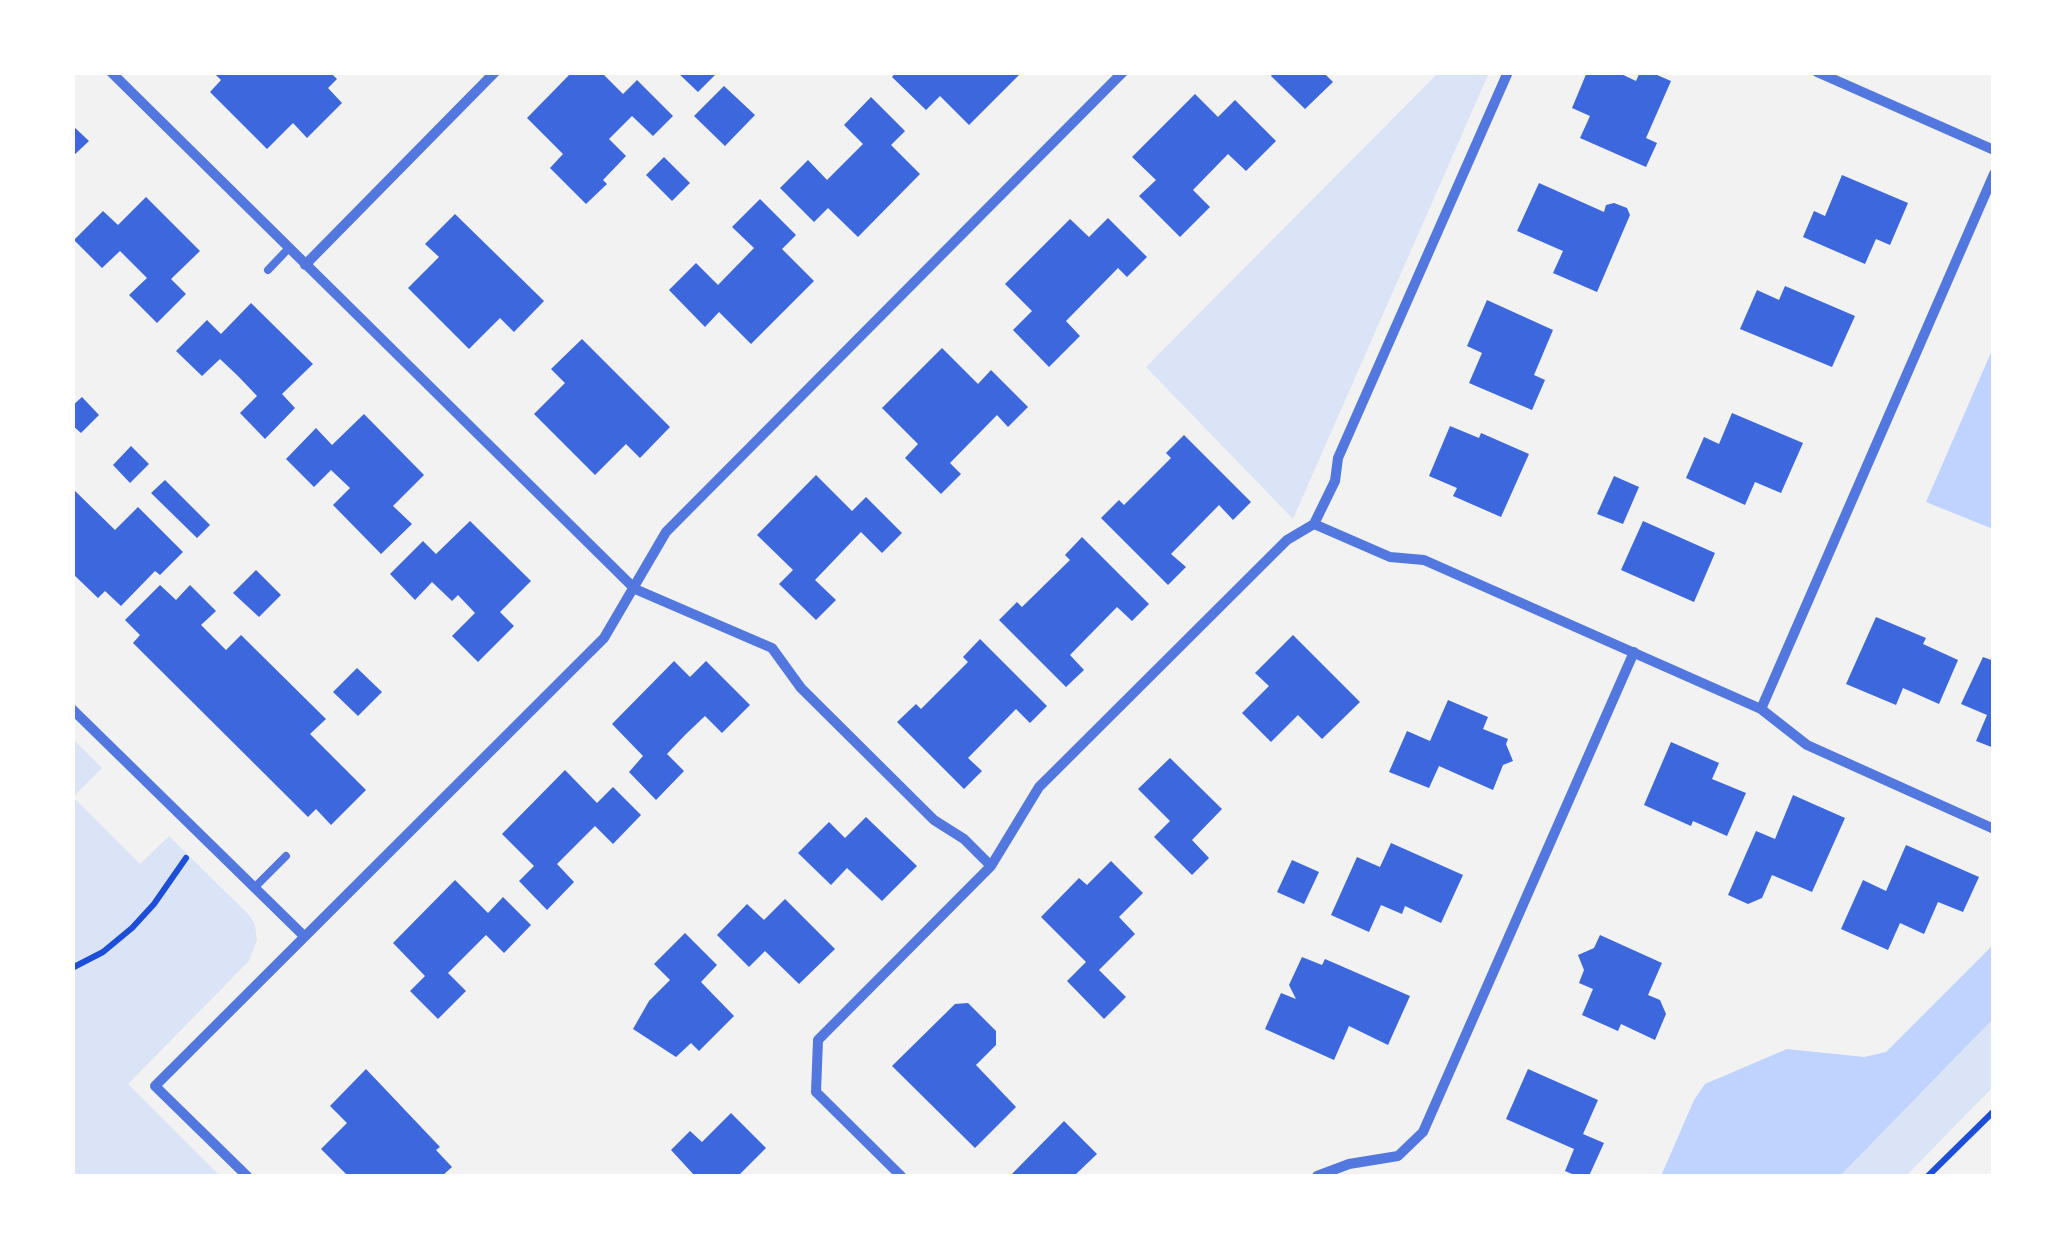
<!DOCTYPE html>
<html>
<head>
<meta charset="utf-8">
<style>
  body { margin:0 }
  #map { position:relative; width:2066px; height:1249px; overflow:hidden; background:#f2f2f2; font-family:Barlow,sans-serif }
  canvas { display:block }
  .frame { position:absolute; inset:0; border:75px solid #fff; pointer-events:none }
</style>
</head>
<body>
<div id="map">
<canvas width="2066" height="1249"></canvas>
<div class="frame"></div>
</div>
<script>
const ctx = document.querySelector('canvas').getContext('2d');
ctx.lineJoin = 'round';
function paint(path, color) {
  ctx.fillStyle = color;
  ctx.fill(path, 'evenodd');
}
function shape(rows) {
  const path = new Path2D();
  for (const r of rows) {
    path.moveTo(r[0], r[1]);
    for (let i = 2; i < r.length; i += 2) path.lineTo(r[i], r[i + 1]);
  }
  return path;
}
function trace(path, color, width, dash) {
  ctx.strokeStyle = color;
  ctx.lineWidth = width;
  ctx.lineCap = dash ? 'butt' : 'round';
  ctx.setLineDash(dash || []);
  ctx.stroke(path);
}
const green = shape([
  [1438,73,1489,73,1293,519,1146,367],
  [73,739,102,768,73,797,72,797],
  [73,797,140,864,169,836,250,916,255,925,257,940,249,961,128,1084,220,1176,73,1176],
  [1993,1019,1993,1087,1906,1176,1840,1176]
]);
const water = shape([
  [1993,348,1993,529,1926,502],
  [1993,945,1993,1019,1840,1176,1661,1176,1694,1100,1705,1084,1787,1049,1864,1057,1886,1052]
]);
const building = shape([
  [330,72,337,79,328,88,342,103,307,138,293,123,267,149,210,92,221,80,214,73],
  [572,72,601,72,623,94,637,80,673,116,653,136,632,116,609,139,626,156,603,180,607,184,586,204,550,168,563,154,527,118],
  [677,72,718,72,698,92],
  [896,72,1022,72,969,125,940,96,926,110,892,77],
  [1274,72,1323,72,1333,82,1305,109,1271,76],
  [1587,72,1617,72,1636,81,1640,72,1650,72,1671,81,1646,138,1657,143,1646,167,1580,138,1590,116,1572,108],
  [724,86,755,115,725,146,694,116],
  [1195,94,1218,117,1235,100,1276,141,1246,171,1228,154,1193,190,1210,207,1180,237,1139,196,1156,180,1132,157],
  [871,97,905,131,891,145,920,174,858,237,828,208,814,222,780,188,808,160,827,180,863,144,844,125],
  [72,125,89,141,72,157],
  [664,157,690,183,672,201,646,175],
  [1842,175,1908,203,1890,245,1876,239,1865,264,1803,237,1814,211,1825,216],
  [1539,183,1604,212,1606,205,1614,203,1627,208,1630,215,1597,292,1553,273,1563,251,1517,231],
  [146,197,200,251,171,279,186,294,157,323,129,295,147,278,120,251,102,268,74,240,103,211,118,225],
  [760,199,796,235,782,249,814,281,751,344,719,312,705,327,669,290,696,263,718,285,754,248,732,227],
  [455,214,544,301,514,332,500,318,469,349,408,288,439,257,425,244],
  [1108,218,1147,257,1127,277,1118,268,1066,321,1080,336,1049,367,1013,330,1032,311,1005,284,1070,219,1089,237],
  [1785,286,1855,316,1832,367,1740,329,1757,290,1779,300],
  [1487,300,1553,330,1534,375,1545,380,1532,410,1469,383,1482,353,1467,346],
  [251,303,313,364,282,394,295,408,265,439,240,413,257,396,239,377,220,359,202,376,176,351,207,320,221,334],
  [582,339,670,427,640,458,626,444,595,475,534,414,565,383,551,369],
  [942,348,978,384,991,370,1028,407,1008,427,997,415,950,463,961,474,941,494,905,458,918,444,882,408],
  [82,397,99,415,81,433,72,425,72,406],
  [1732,413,1803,443,1781,493,1755,482,1745,505,1686,478,1704,437,1719,444],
  [364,414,424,475,393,506,412,524,381,554,333,505,350,488,331,470,314,487,286,459,316,428,332,445],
  [1450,426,1479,438,1481,433,1529,454,1501,517,1453,496,1457,488,1429,476],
  [1184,435,1251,502,1233,520,1219,505,1171,554,1186,567,1168,585,1101,518,1119,500,1124,505,1171,458,1166,453],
  [131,446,149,464,130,483,113,465],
  [816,475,852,511,866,497,902,533,882,553,861,532,815,580,836,600,816,620,779,584,793,570,757,535],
  [1614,476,1639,487,1623,524,1597,514],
  [165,480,210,525,197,538,151,493],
  [72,488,115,530,138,507,183,552,160,575,155,571,121,606,105,591,98,598,72,573],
  [470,521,531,581,500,612,514,626,478,662,452,636,475,613,458,595,452,601,432,582,415,600,390,574,423,541,436,554],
  [1643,521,1715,553,1694,602,1621,570],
  [1082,537,1149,604,1132,621,1117,607,1070,655,1084,670,1066,687,999,620,1017,602,1022,607,1070,560,1065,555],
  [256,570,281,595,259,617,233,593],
  [160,585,176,600,190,585,216,611,201,625,226,650,241,635,326,719,310,734,366,790,331,825,316,809,308,817,133,643,140,635,125,620],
  [1876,617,1926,638,1923,644,1958,660,1939,704,1903,688,1896,705,1846,684],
  [1293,635,1360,702,1322,739,1298,715,1271,742,1242,713,1269,686,1255,673],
  [980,639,1047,706,1030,723,1016,709,968,758,982,771,964,789,897,722,916,704,921,709,968,662,963,657],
  [1983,657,1994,661,1994,748,1976,741,1987,715,1961,704],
  [674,661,690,677,706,661,750,705,722,733,705,716,685,735,667,754,684,771,656,800,629,772,643,756,612,724],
  [357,668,382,692,358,716,333,692],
  [1448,700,1488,717,1483,729,1508,739,1506,744,1513,761,1503,765,1493,790,1439,766,1429,788,1389,772,1407,731,1430,741],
  [1671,742,1719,763,1712,779,1746,793,1727,836,1693,821,1691,826,1644,805],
  [1170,758,1222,809,1192,840,1209,858,1192,875,1154,837,1170,821,1138,789],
  [565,770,597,803,613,787,641,815,613,844,595,826,557,864,574,882,547,910,519,881,534,866,502,834],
  [1793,795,1845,818,1812,892,1772,875,1762,898,1748,904,1728,895,1756,831,1775,839],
  [866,817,917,866,882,901,847,868,831,885,798,853,829,822,845,838],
  [1391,843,1463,875,1441,923,1405,906,1402,914,1381,905,1369,932,1331,915,1357,857,1380,867],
  [1906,845,1979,877,1963,912,1938,902,1924,934,1900,923,1888,950,1841,929,1863,880,1886,891],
  [1292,860,1319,872,1304,904,1277,892],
  [1111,861,1143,893,1119,917,1135,934,1099,970,1126,997,1104,1019,1067,981,1086,962,1041,917,1079,878,1087,885],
  [455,880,488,913,503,897,531,925,504,953,486,935,448,973,466,991,438,1019,410,991,425,976,393,943],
  [785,899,835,949,799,984,765,951,749,967,717,935,747,904,764,920],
  [685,933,717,965,701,982,734,1016,699,1051,691,1043,676,1057,633,1029,649,1001,670,980,654,964],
  [1600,935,1662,963,1648,995,1660,1000,1666,1014,1655,1040,1621,1024,1618,1031,1582,1015,1593,989,1579,983,1584,970,1578,955,1594,948],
  [1302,957,1322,965,1325,959,1410,996,1388,1045,1349,1026,1334,1060,1265,1029,1281,993,1296,999,1289,985],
  [968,1003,996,1031,996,1045,976,1065,1016,1107,975,1148,892,1066,955,1004],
  [366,1069,440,1147,436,1150,452,1167,442,1176,348,1176,321,1149,347,1123,330,1106],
  [1528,1069,1598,1100,1583,1134,1604,1143,1589,1176,1577,1176,1565,1171,1574,1149,1506,1119],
  [731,1113,766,1148,738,1176,695,1176,671,1150,690,1131,702,1142],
  [1064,1121,1097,1154,1074,1176,1010,1176]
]);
const path = shape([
  [72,968,103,952,132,928,154,904,186,858],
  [1928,1176,1994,1111]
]);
const service = shape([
  [268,270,288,249],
  [254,888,286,856]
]);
const minor = shape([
  [111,72,635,589,772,648,801,688,934,820,964,839,991,866],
  [1817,72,1994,150],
  [305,265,495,72],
  [1314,524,1390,557,1424,560,1761,709,1807,745,1994,829],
  [72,709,303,935],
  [1761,709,1994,174],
  [247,1176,155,1086,604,638,666,532,1123,72],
  [901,1176,816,1092,818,1040,991,866,1039,787,1287,540,1314,524,1335,481,1338,458,1508,72],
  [1317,1176,1349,1164,1398,1156,1423,1132,1634,652]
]);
paint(green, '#dbe4f7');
paint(water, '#bfd3fe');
paint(building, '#3d67dc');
trace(path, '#1d4ed8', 6);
trace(service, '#5277de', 8);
trace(minor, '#5277de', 10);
</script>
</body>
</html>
